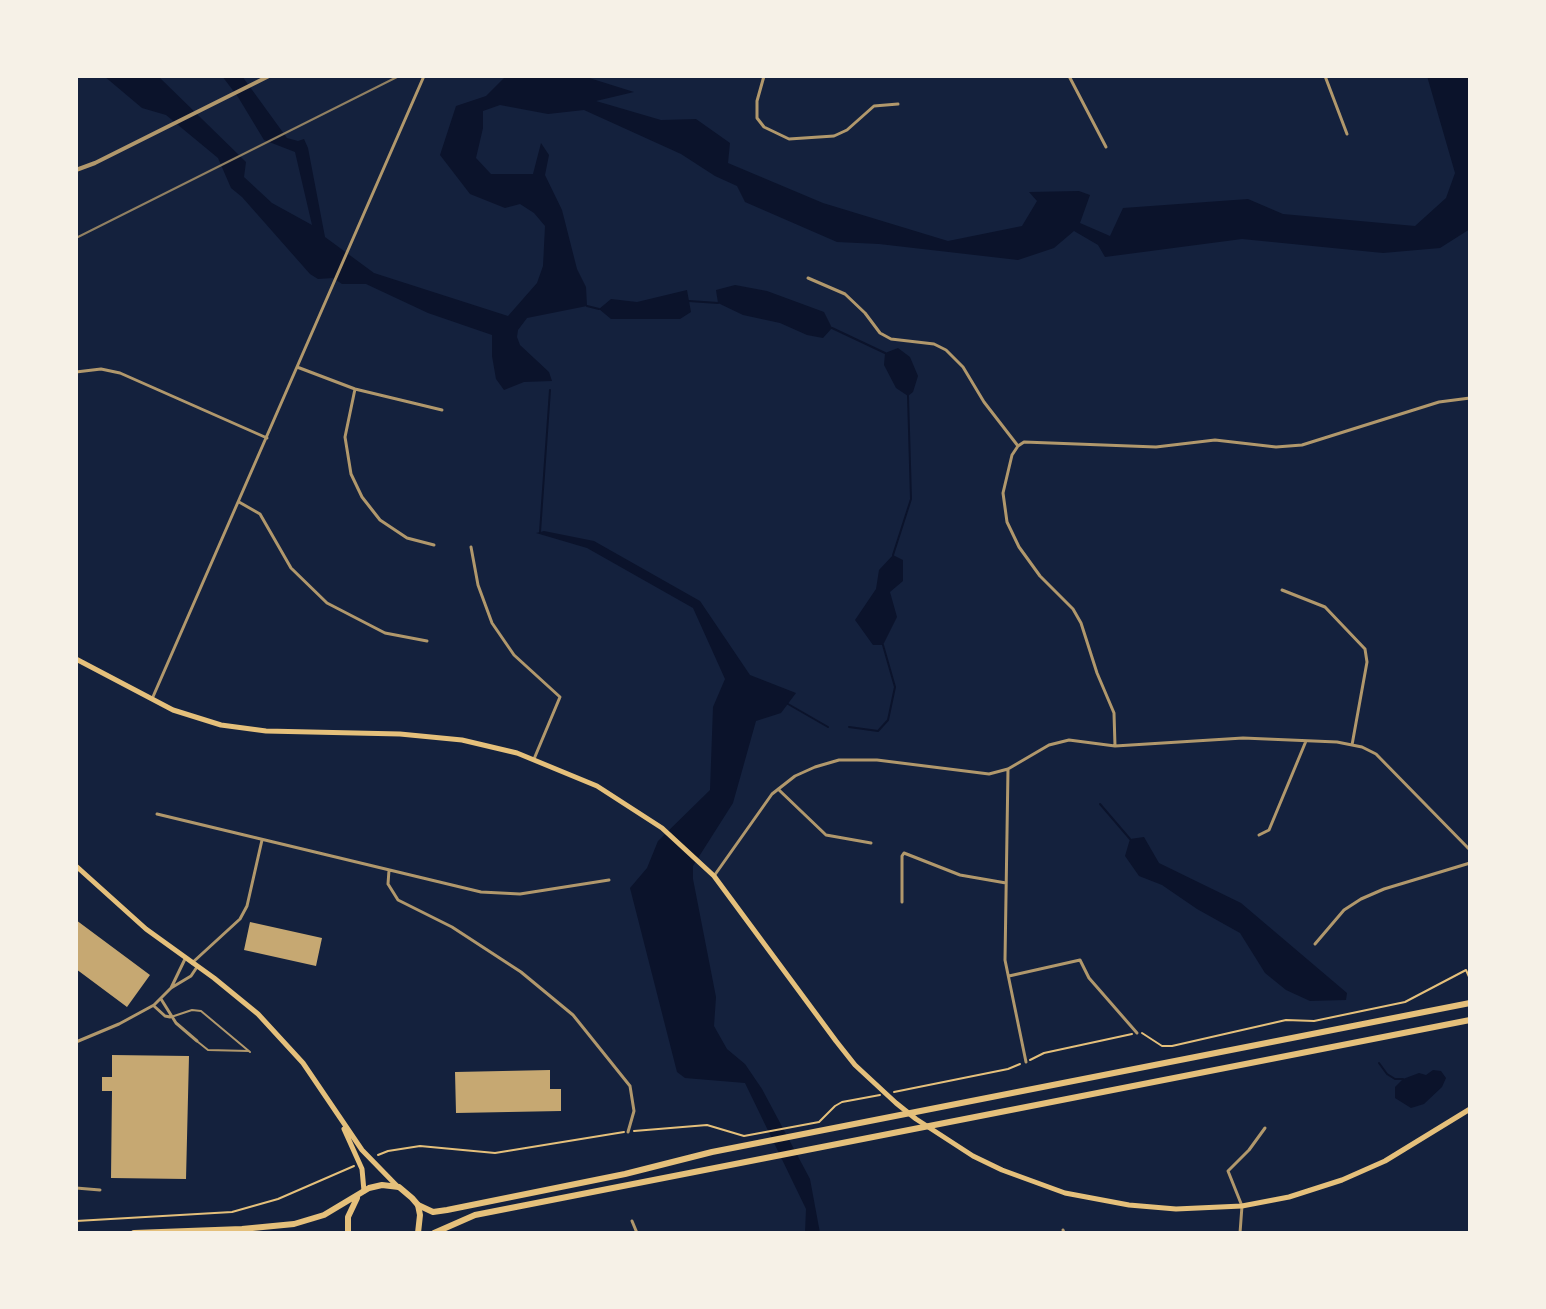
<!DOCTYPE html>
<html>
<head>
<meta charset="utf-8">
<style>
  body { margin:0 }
  #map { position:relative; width:1546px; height:1309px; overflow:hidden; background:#14213d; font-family:Mulish,sans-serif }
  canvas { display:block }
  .frame { position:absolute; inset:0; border:78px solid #f6f1e7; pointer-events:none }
</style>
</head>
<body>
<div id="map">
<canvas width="1546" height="1309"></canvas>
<div class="frame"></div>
</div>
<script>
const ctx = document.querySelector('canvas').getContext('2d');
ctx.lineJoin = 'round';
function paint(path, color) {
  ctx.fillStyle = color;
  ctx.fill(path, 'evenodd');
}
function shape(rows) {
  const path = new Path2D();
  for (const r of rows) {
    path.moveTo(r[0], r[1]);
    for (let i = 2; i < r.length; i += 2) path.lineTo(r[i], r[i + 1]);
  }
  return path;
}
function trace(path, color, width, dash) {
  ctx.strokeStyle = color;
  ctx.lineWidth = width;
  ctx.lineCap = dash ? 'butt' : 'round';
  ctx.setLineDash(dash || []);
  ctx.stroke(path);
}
const water = shape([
  [104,76,158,76,246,162,244,177,272,203,312,225,295,152,264,140,238,97,222,76,242,76,287,138,298,141,304,139,308,148,325,237,374,273,508,316,537,283,543,266,545,226,534,213,520,204,505,208,470,194,440,155,456,106,486,96,506,76,583,76,634,92,596,101,661,120,696,119,730,143,728,163,823,203,948,241,1022,226,1037,201,1029,192,1079,191,1090,195,1080,223,1110,236,1123,208,1248,199,1283,214,1415,226,1446,198,1455,173,1427,76,1470,76,1470,229,1440,248,1383,253,1242,239,1105,257,1098,245,1074,231,1054,248,1018,260,879,244,837,242,745,202,737,186,715,176,681,154,584,110,548,114,500,105,483,111,483,128,476,158,491,174,533,174,541,143,549,155,545,175,562,210,577,269,586,287,587,306,527,318,518,330,517,337,520,345,549,372,552,381,524,382,504,390,496,379,492,356,492,335,428,313,366,284,342,284,333,278,318,279,310,274,242,197,231,188,218,158,166,115,142,108],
  [735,285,767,291,824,312,832,328,823,338,807,335,780,323,743,315,718,303,716,290],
  [687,290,691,312,680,319,611,319,599,309,611,299,637,302],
  [898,348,910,357,918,376,913,392,908,396,896,388,884,365,885,353],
  [544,531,594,541,700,601,750,675,796,693,781,713,756,721,733,803,693,866,693,879,716,997,714,1026,727,1049,745,1064,762,1089,810,1179,820,1233,805,1233,806,1209,745,1083,685,1078,677,1072,630,888,647,868,658,841,710,790,713,707,725,679,693,608,587,548,536,533],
  [893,555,903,560,903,581,890,592,897,617,883,645,873,645,855,620,876,589,879,570],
  [1144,837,1159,863,1241,903,1347,993,1346,1000,1310,1001,1286,990,1265,973,1240,933,1197,909,1162,885,1139,876,1125,856,1130,839],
  [1433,1070,1441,1071,1446,1078,1442,1087,1424,1104,1411,1108,1395,1098,1395,1087,1403,1079,1419,1073,1426,1075]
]);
const stream = shape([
  [689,301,718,303],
  [587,306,599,309],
  [832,328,885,353],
  [540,532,550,390],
  [893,555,911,499,908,396],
  [788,704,828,727],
  [849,727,878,731,888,720,895,687,883,645],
  [1100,804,1130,839],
  [1379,1063,1387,1074,1395,1079,1403,1079]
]);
const building = shape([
  [76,920,150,975,127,1007,76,969],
  [250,922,322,938,316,966,244,950],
  [112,1055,189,1056,186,1179,111,1178,112,1091,102,1091,102,1077,112,1077],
  [550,1070,550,1089,561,1089,561,1111,456,1113,455,1072]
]);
const path = shape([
  [1142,1033,1162,1046,1172,1046,1286,1020,1314,1021,1405,1002,1466,970,1470,979],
  [1030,1060,1044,1053,1132,1034],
  [894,1092,1008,1069,1020,1064],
  [634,1131,707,1125,744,1136,819,1122,835,1106,842,1102,880,1095],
  [378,1155,388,1151,420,1146,495,1153,624,1132],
  [76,1221,232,1212,278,1199,354,1166]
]);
const service = shape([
  [171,1017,192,1010,201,1011,250,1052],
  [198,1042,208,1050,249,1051]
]);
const minor = shape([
  [764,76,757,101,757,118,764,127,789,139,834,136,847,130,874,106,898,104],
  [1069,76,1106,147],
  [1325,76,1347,134],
  [808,278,845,294,865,313,880,333,891,339,934,344,946,350,963,367,984,402,1018,446],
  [297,367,355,389,442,410],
  [76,372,101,369,120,373,267,438],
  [355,389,345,437,351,474,362,497,380,520,407,538,434,545],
  [1470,398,1439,402,1302,445,1276,447,1215,440,1156,447,1024,442,1018,446,1012,455,1003,493,1007,522,1019,547,1040,576,1073,609,1081,623,1097,673,1114,713,1115,746,1243,738,1337,742,1362,747,1376,754,1470,850],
  [239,502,260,514,291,568,327,603,385,633,427,641],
  [471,547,478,585,492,623,514,655,560,697,534,759],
  [1282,590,1325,607,1365,649,1367,662,1352,745],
  [152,699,424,76],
  [1008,769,1005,960,1026,1062],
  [778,789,826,835,871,843],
  [157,814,481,892,520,894,609,880],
  [1259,835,1269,830,1306,741],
  [389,870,388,884,398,900,452,927,521,972,573,1015,630,1086,634,1111,628,1132],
  [714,876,772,794,795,776,815,767,839,760,877,760,989,774,1008,769,1049,745,1069,740,1115,746],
  [902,902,902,856,904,853,960,875,1006,883],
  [1315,944,1344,910,1361,899,1384,889,1470,863],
  [192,963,240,919,247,906,262,840],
  [1009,976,1080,960,1089,978,1137,1033],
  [171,988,185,959],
  [161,999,176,1023,197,1041],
  [154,1006,165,1016,170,1017],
  [76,1042,119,1024,154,1005,171,988,191,976,197,967],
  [76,1188,100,1190],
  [632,1221,637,1233],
  [1063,1230,1064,1233],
  [1240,1233,1242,1206,1228,1171,1249,1150,1265,1128]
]);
const tertiary = shape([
  [76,170,95,163,269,76]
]);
const secondary = shape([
  [76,659,173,710,221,725,266,731,400,734,462,740,517,753,597,786,662,828,714,876,836,1041,855,1065,896,1103,916,1119,973,1156,1002,1170,1065,1193,1129,1205,1176,1209,1242,1206,1289,1197,1342,1180,1385,1161,1470,1109],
  [76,866,146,929,214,978,258,1014,303,1063,362,1150,398,1187],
  [344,1129,362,1169,364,1191]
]);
const trunk = shape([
  [134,1233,242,1229,294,1224,324,1215,369,1188,382,1185,399,1187,412,1198,418,1205,420,1215,418,1233],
  [348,1233,348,1217,357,1198]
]);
const motorway = shape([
  [418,1205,433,1212,447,1210,625,1174,712,1152,1470,1003],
  [434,1233,475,1215,1470,1020]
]);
const rail = shape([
  [76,238,399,76]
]);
paint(water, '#0b132b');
trace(stream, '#0b132b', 2);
paint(building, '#c6a872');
trace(path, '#e5c07b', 2);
trace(service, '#b1986c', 2);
trace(minor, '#b1986c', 3);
trace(tertiary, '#b1986c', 4);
trace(secondary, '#e5c07b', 5);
trace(trunk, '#e5c07b', 6);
trace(motorway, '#e5c07b', 6);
trace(rail, '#918062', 2);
</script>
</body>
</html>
